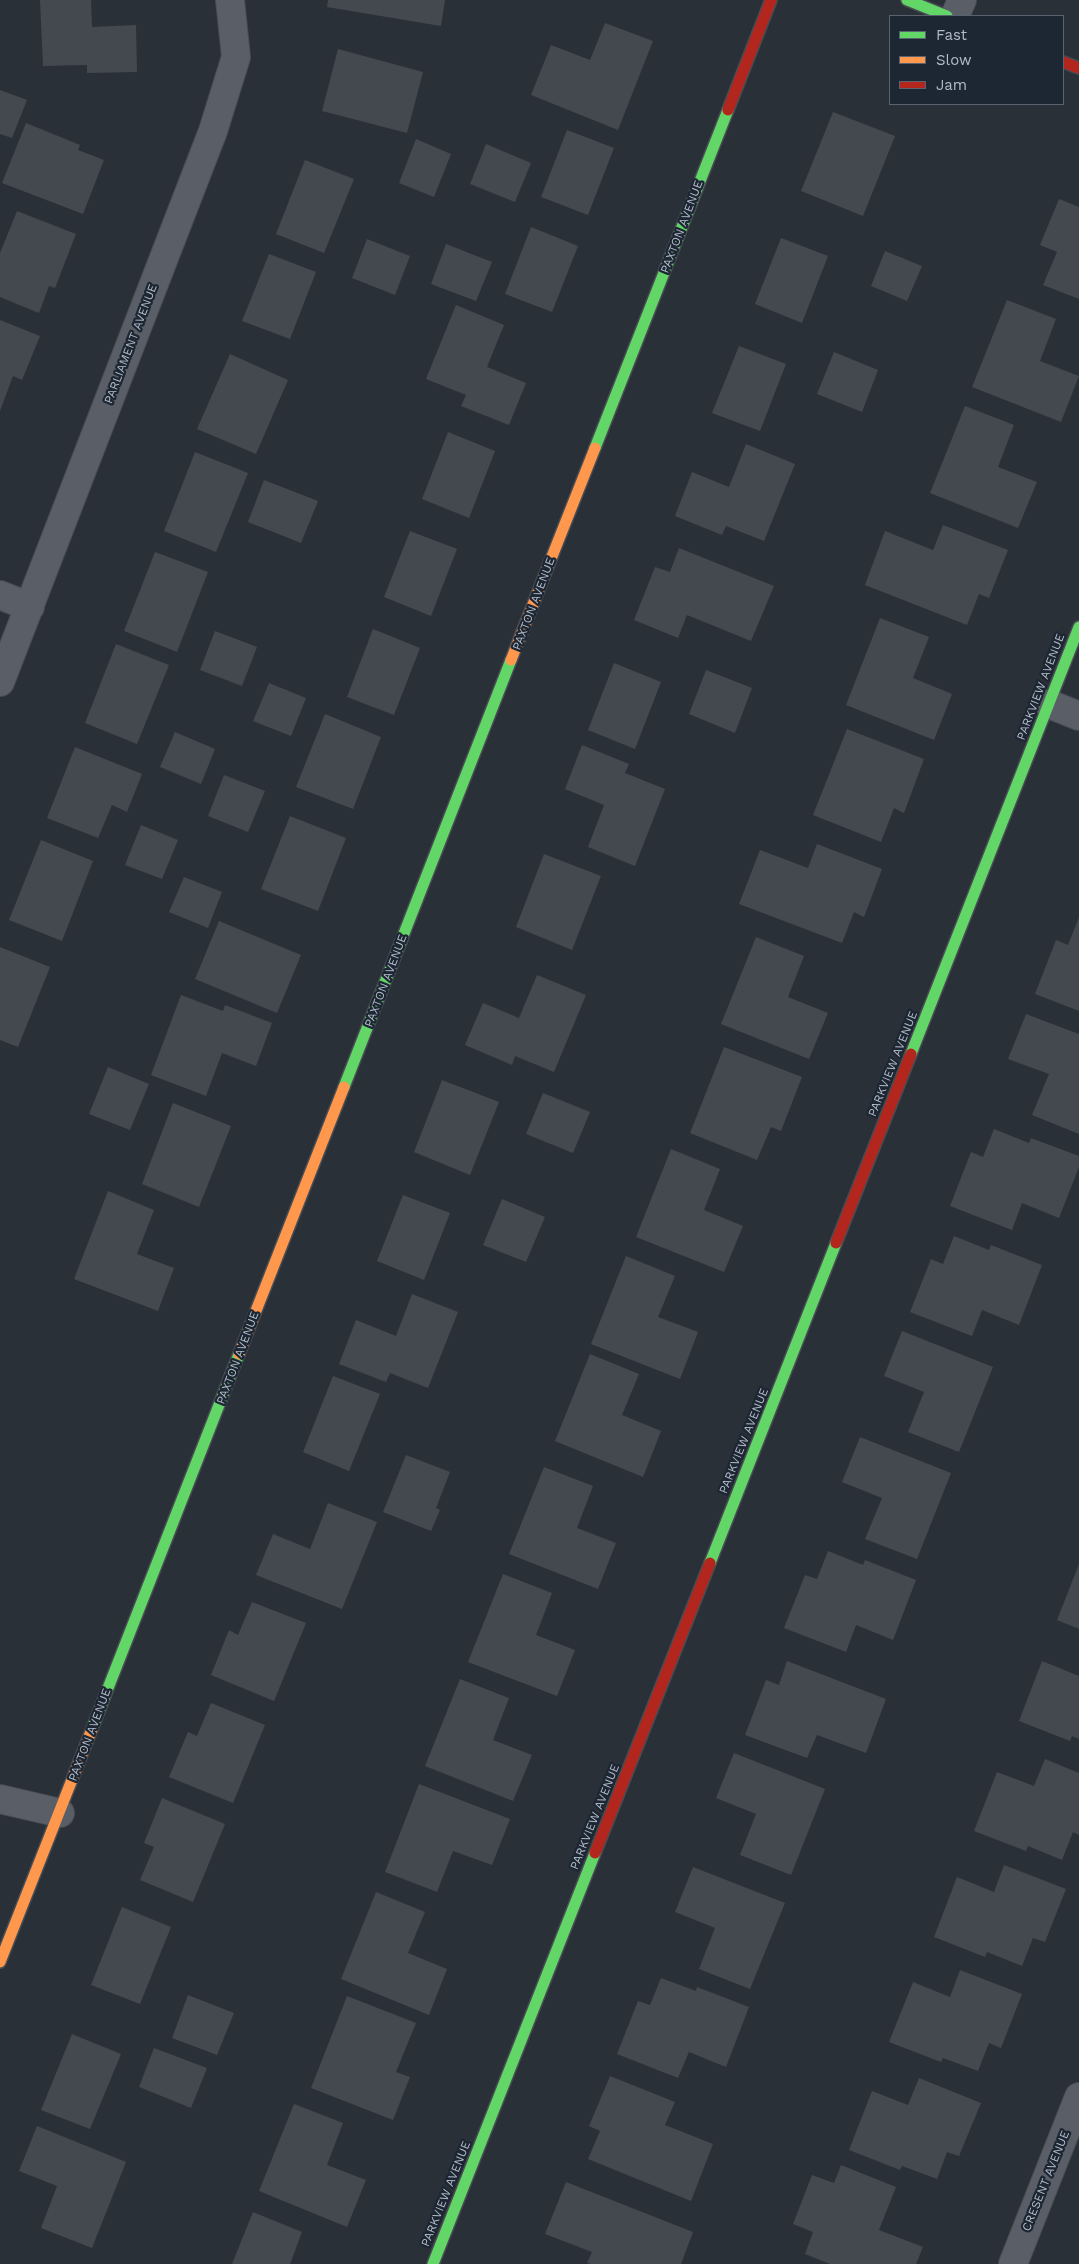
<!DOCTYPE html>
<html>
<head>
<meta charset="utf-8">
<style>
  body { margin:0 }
  #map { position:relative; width:1079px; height:2264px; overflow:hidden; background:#2a3038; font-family:"Work Sans",sans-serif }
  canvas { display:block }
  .legend { position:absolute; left:889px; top:15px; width:175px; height:90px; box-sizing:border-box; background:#1d2633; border:1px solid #59626f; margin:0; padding:6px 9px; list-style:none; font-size:15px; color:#b4bcc9 }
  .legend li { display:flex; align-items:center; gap:10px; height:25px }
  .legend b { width:25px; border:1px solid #59626f }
</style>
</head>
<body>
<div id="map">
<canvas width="1079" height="2264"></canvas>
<ul class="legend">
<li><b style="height:6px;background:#63d668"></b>Fast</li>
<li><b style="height:6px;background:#ff974d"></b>Slow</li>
<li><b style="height:6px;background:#b3261e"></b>Jam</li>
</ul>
</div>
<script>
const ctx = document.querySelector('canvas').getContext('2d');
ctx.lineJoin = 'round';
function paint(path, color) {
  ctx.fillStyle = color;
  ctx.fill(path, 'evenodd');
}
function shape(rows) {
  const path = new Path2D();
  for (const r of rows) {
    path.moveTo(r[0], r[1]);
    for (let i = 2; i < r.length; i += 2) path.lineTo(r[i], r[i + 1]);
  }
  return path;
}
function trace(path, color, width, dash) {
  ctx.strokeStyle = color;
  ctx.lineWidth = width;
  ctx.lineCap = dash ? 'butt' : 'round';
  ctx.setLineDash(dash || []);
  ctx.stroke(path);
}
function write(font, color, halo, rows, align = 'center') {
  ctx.font = font + ' "Work Sans",sans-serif';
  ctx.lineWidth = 4.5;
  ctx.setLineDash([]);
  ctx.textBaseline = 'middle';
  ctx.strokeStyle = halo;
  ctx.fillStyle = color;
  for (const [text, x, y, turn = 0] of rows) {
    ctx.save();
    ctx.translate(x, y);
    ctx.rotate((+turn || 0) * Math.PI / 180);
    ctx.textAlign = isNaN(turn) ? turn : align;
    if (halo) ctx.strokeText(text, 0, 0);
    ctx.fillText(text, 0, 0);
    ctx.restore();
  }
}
const building = shape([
  [40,0,91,0,92,27,136,25,137,72,87,73,87,65,43,66],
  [328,0,445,0,441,26,327,7],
  [605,23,653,41,618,130,531,95,551,45,590,60],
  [338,49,423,72,407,133,322,111],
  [0,90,27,100,12,138,0,134],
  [833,112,895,136,863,216,801,191],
  [26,123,80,145,78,150,104,160,83,214,2,183],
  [567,130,614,148,588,215,541,197],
  [416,139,451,154,434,197,399,183],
  [486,144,531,163,515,202,470,184],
  [305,160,354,179,324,253,276,234],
  [1059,199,1079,207,1079,299,1043,285,1057,252,1040,245],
  [17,211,76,234,55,288,49,286,39,313,0,297,0,253],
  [531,227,578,246,552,312,505,294],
  [781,238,828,256,802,323,755,304],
  [367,239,410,256,395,295,352,278],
  [446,244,492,262,476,301,431,284],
  [885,251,922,266,907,301,871,286],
  [269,254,316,272,290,339,242,321],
  [1007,300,1056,319,1040,361,1079,376,1061,422,972,387],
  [456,305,504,325,487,367,526,383,509,425,461,406,466,395,426,379],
  [0,320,40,336,22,380,13,376,0,411],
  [739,346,786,364,760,431,712,413],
  [834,352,878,370,862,412,817,394],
  [230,354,288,380,256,454,197,429],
  [965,406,1014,425,998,467,1037,482,1018,528,930,493],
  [448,432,495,451,469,518,422,499],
  [746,444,795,464,764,541,726,526,722,535,675,516,692,472,729,487],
  [195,452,248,473,216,552,164,531],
  [264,480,318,501,301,543,248,522],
  [943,525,1008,550,989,598,979,594,967,625,865,585,885,531,933,550],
  [410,531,457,549,431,616,384,597],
  [679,548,774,586,751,641,687,615,678,638,634,620,655,567,670,572],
  [155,552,208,572,177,652,124,631],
  [880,618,929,637,913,678,952,694,934,740,846,705],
  [373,629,420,648,394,715,347,697],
  [215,631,257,647,242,686,200,670],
  [116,644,169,665,137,744,85,723],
  [614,663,661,682,635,749,588,730],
  [706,670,752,688,735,733,689,714],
  [269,683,306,698,291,736,253,721],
  [325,714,381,737,353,809,296,787],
  [847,729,924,759,904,813,894,808,881,842,813,815],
  [175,732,215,749,201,784,160,767],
  [582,745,629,764,625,773,665,789,635,866,588,847,604,805,565,789],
  [75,747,142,774,127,812,112,805,98,838,47,818],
  [224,775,265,791,248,832,208,816],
  [290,816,346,838,318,911,261,889],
  [141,825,178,840,162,879,125,865],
  [41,840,93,861,62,941,9,920],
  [817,844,882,869,864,917,854,912,842,943,739,904,760,850,808,868],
  [544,854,601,876,572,950,516,927],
  [184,877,222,892,208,928,169,912],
  [1079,917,1079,1011,1035,994,1056,940,1068,945],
  [219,921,301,955,277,1013,195,979],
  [756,937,804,956,788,997,828,1013,809,1059,721,1024],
  [0,947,50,967,18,1047,0,1040],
  [537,975,586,995,554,1072,515,1056,512,1065,465,1045,483,1003,519,1018],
  [181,995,223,1011,225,1005,272,1023,256,1066,222,1053,206,1096,151,1075],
  [1026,1014,1079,1034,1079,1134,1032,1115,1049,1074,1008,1059],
  [724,1047,802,1077,781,1131,771,1127,757,1160,690,1133],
  [108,1067,149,1084,130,1130,89,1114],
  [442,1080,499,1102,470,1175,414,1152],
  [543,1093,590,1112,573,1153,526,1134],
  [173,1103,231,1126,199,1207,142,1184],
  [994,1129,1029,1143,1031,1138,1079,1156,1079,1167,1059,1218,1022,1203,1012,1230,950,1206,971,1152,983,1157],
  [671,1149,720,1169,704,1210,743,1226,724,1272,636,1237],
  [108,1191,154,1210,137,1254,174,1268,158,1311,74,1279],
  [403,1195,450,1213,424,1280,377,1261],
  [502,1199,545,1217,526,1262,483,1245],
  [954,1236,989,1250,991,1245,1042,1265,1019,1325,982,1310,972,1336,910,1312,931,1259,943,1264],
  [626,1256,675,1276,658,1317,698,1332,680,1379,591,1344],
  [412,1294,458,1312,428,1388,390,1373,386,1382,339,1364,356,1320,396,1336],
  [902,1331,993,1367,959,1452,908,1432,924,1392,884,1376],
  [590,1354,639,1374,622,1415,661,1431,643,1477,555,1441],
  [333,1376,380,1394,349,1471,303,1452],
  [860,1437,951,1473,917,1559,865,1539,882,1498,842,1482],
  [406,1455,450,1472,436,1508,440,1510,431,1531,383,1512],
  [544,1467,593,1486,577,1528,616,1543,598,1589,509,1554],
  [328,1503,377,1522,342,1609,256,1575,273,1534,310,1549],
  [828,1551,863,1565,865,1560,916,1580,893,1640,856,1625,846,1652,784,1628,805,1575,817,1579],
  [1079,1564,1079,1629,1057,1620],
  [503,1574,552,1593,536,1635,575,1650,557,1696,468,1662],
  [252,1602,306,1623,274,1701,211,1675,229,1630,238,1635],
  [787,1661,886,1699,866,1753,817,1735,807,1758,745,1735,766,1680,779,1685],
  [1042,1661,1079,1676,1079,1739,1072,1736,1070,1741,1019,1721],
  [460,1679,509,1698,493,1740,532,1755,513,1801,425,1766],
  [211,1703,265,1725,233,1803,169,1777,188,1732,197,1736],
  [734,1753,825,1789,791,1875,740,1855,756,1814,716,1798],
  [1045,1759,1079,1773,1079,1835,1073,1832,1062,1860,1028,1846,1026,1851,974,1831,997,1772,1034,1786],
  [419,1784,510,1819,492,1865,453,1851,437,1892,385,1872],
  [162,1798,225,1824,193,1902,140,1880,154,1847,144,1843],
  [1004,1865,1066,1889,1045,1942,1033,1938,1022,1966,987,1952,985,1957,934,1937,957,1877,994,1892],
  [693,1867,785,1903,750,1989,699,1969,715,1928,675,1912],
  [376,1892,425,1912,408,1953,447,1969,429,2015,341,1979],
  [122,1907,171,1927,140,2004,91,1985],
  [960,1970,1022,1994,1001,2048,989,2043,978,2071,943,2058,941,2062,889,2042,913,1982,950,1997],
  [661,1978,696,1991,697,1987,749,2007,726,2067,689,2052,678,2078,617,2054,638,2001,650,2005],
  [188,1995,234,2013,217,2055,172,2038],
  [347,1996,416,2023,396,2072,410,2077,393,2120,311,2088],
  [72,2034,121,2054,90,2129,41,2110],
  [154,2048,207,2068,191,2108,139,2087],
  [610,2076,675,2102,665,2125,713,2144,691,2201,588,2159,600,2131,589,2126],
  [919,2078,981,2103,959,2156,947,2152,937,2179,902,2166,900,2170,849,2150,872,2091,908,2105],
  [294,2104,343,2123,327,2165,366,2180,347,2227,259,2191],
  [37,2126,126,2162,92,2248,41,2228,57,2186,19,2171],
  [841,2165,896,2187,879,2230,923,2247,916,2264,830,2264,805,2254,813,2232,793,2224,812,2175,834,2183],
  [566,2182,693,2232,681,2264,591,2264,587,2263,592,2252,545,2234],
  [253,2212,302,2232,290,2264,232,2264]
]);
const street = shape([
  [955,16,962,0],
  [0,595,30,607],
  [0,682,213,131,236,57,230,0],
  [1049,704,1079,716],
  [0,1799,60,1813],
  [1013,2264,1079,2097]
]);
const fast = shape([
  [907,0,947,16],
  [595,448,728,110],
  [911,1054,1079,627],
  [344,1087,511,660],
  [710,1563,836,1243],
  [92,1729,239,1354],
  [433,2264,595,1853]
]);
const slow = shape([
  [511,660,595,448],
  [239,1354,344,1087],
  [0,1962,92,1729]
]);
const jam = shape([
  [1063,62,1079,68],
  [728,110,771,0],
  [836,1243,911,1054],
  [595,1853,710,1563]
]);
const streetNames = [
  ["PAXTON AVENUE",682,227,-69],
  ["PARLIAMENT AVENUE",131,344,-69],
  ["PAXTON AVENUE",534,604,-69],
  ["PARKVIEW AVENUE",1041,687,-69],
  ["PAXTON AVENUE",386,981,-69],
  ["PARKVIEW AVENUE",893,1064,-68],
  ["PAXTON AVENUE",238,1358,-69],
  ["PARKVIEW AVENUE",744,1441,-68],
  ["PAXTON AVENUE",90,1735,-69],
  ["PARKVIEW AVENUE",595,1817,-68],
  ["CRESENT AVENUE",1046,2181,-68],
  ["PARKVIEW AVENUE",446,2194,-68]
];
paint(building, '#444950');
trace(street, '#484c53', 30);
trace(fast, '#484c53', 14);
trace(slow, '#484c53', 14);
trace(jam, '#484c53', 14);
trace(street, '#5a5e66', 28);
trace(fast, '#63d668', 11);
trace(slow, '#ff974d', 11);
trace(jam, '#b3261e', 11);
write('12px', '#b4bcc9', '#1d2633', streetNames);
</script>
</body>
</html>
